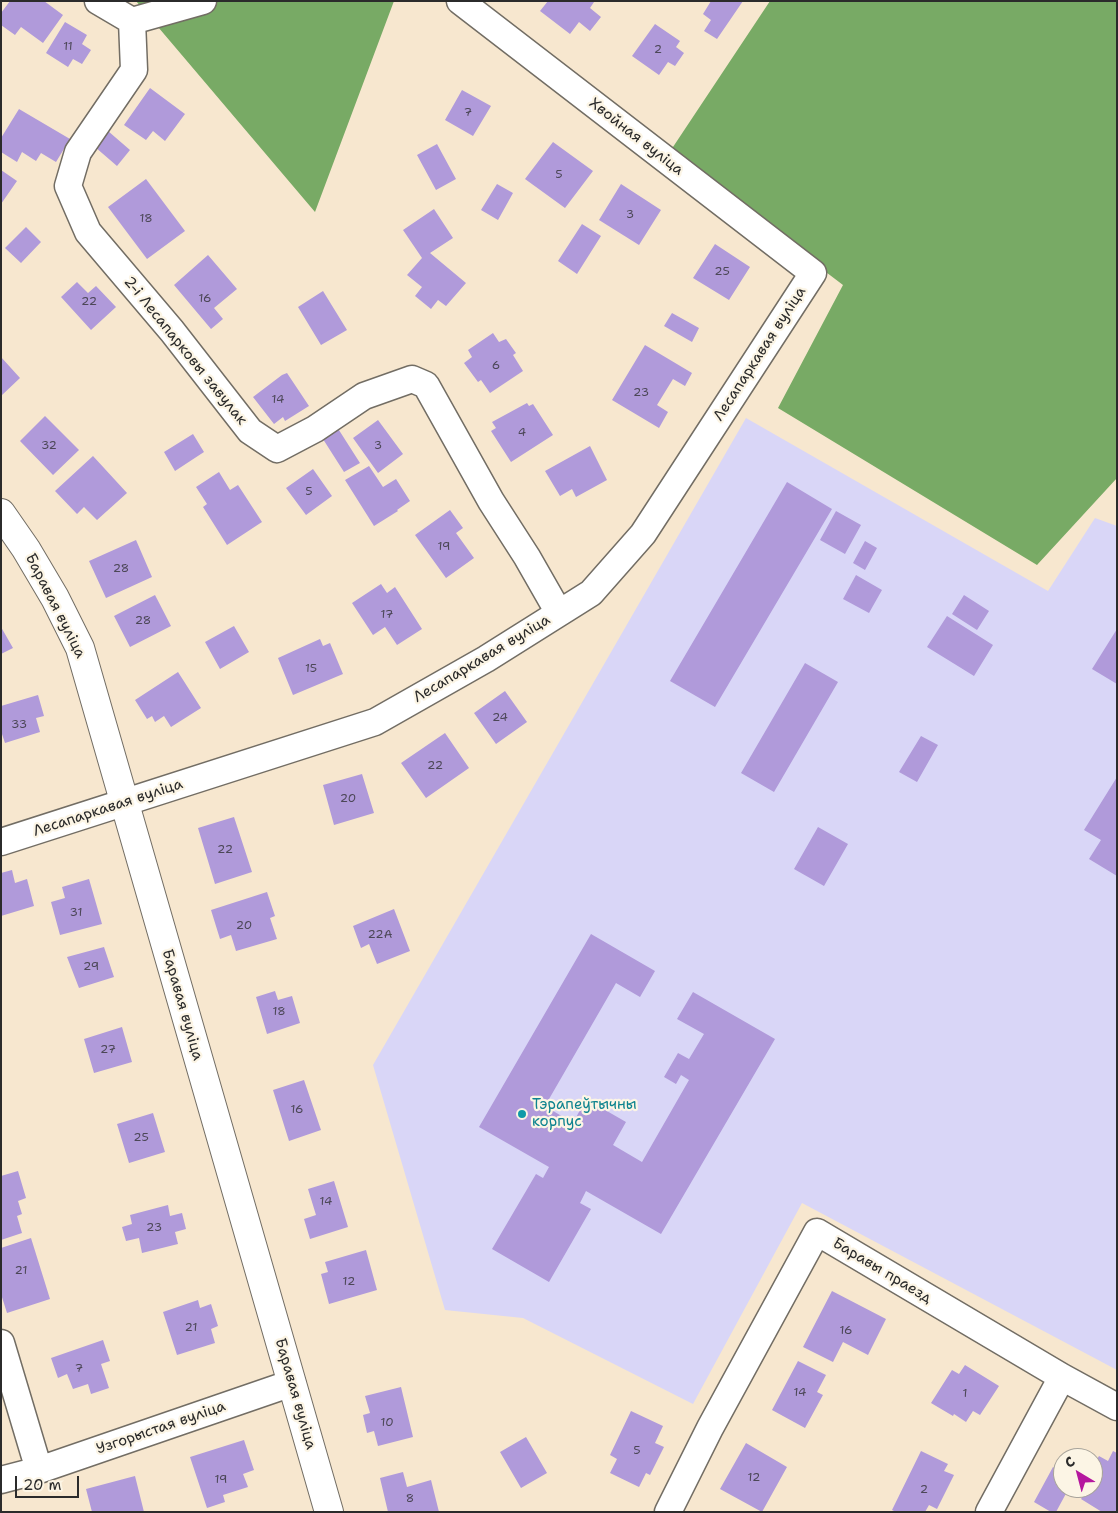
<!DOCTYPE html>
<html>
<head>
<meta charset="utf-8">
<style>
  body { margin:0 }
  #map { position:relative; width:1118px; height:1513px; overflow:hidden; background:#f7e7cf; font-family:"Shantell Sans",sans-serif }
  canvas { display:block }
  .frame { position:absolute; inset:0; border:2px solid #2b2b2b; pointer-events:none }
  .north { position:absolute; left:1053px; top:1448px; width:50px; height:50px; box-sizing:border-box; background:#fcf5e5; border:1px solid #a8a49b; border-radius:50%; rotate:323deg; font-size:14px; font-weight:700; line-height:20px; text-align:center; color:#2b2b2b }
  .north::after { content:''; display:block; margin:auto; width:18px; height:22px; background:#b5179e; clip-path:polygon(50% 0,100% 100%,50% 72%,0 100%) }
  .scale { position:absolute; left:15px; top:1476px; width:64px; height:22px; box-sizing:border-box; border:2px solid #2b2b2b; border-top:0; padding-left:6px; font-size:15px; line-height:18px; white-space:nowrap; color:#2b2b2b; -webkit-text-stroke:4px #fcf5e5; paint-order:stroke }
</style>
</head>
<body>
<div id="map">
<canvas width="1118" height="1513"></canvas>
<div class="frame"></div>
<div class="north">С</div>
<div class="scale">20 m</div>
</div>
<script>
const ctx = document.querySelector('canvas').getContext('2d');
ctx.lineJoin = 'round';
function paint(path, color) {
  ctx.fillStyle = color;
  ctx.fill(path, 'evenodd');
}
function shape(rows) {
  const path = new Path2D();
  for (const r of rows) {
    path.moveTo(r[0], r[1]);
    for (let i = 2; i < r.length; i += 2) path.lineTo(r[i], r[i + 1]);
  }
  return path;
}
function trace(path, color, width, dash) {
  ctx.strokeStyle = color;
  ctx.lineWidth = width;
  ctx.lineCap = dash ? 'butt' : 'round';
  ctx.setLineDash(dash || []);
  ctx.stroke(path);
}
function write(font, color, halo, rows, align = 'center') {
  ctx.font = font + ' "Shantell Sans",sans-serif';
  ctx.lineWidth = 4.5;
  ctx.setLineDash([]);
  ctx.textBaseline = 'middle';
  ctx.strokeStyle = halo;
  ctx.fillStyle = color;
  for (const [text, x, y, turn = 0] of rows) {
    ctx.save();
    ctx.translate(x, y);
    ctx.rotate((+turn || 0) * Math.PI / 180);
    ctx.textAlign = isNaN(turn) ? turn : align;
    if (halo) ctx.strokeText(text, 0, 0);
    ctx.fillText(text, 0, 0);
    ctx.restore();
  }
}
const built = shape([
  [746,418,1048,591,1095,518,1117,526,1117,1370,802,1203,693,1404,523,1318,445,1310,373,1065]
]);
const forest = shape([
  [136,1,394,1,315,212],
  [770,1,1117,1,1117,478,1037,565,778,408,843,285,669,153]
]);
const building = shape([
  [10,1,44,1,63,15,43,43,21,27,15,35,1,25,1,13],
  [548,1,593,1,594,2,590,8,601,17,590,31,579,22,570,34,540,11],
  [711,1,743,1,717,39,704,31,711,20,703,14],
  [65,22,87,35,82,44,91,50,82,64,73,59,68,67,46,53],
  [655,24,680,41,676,47,684,53,675,66,668,62,659,75,632,56],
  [150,88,185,114,165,141,153,131,146,140,124,125],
  [462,90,491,106,473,136,445,120],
  [19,109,70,139,56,162,41,153,36,161,22,152,17,162,1,152,1,138],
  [108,131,130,150,117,166,95,147],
  [553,142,593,171,565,208,525,179],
  [437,144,456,179,436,190,417,155],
  [1,170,17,181,1,204],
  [146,179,185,231,147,259,108,207],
  [497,184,513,193,498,220,481,210],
  [621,184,661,210,639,245,599,220],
  [434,209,453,238,430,253,466,283,446,306,438,300,431,309,415,296,422,287,407,275,422,258,403,230],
  [582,224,601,236,577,274,558,261],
  [26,227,41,242,21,263,5,248],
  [715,244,750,267,729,300,693,278],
  [208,255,237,289,214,308,223,319,211,329,174,285],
  [77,282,88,293,96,286,116,307,91,330,61,297],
  [323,291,347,330,321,345,298,307],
  [672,313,699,328,692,342,664,326],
  [493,333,499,342,506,339,516,353,513,355,523,371,490,393,481,380,478,382,464,363,472,357,468,350],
  [645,345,692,373,685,386,673,379,657,405,668,412,659,428,612,400],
  [1,357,20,378,1,396],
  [287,373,309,406,285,421,283,417,274,424,253,397,282,375],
  [527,403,529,406,533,404,553,435,511,462,491,431,496,428,492,422],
  [45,416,79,450,53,475,20,441],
  [378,420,403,454,378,473,353,438],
  [337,427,360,463,344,472,321,436],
  [193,434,204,452,175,471,164,452],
  [590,446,607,480,576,497,572,489,560,496,545,471],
  [93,456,127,493,97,520,84,507,77,514,55,491],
  [369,466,383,487,396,479,410,501,397,510,398,511,374,526,345,480],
  [313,469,332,496,306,515,286,488],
  [219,472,230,490,238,485,262,522,227,545,203,507,207,504,196,487],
  [787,482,832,509,715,707,670,681],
  [450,510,463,528,456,533,474,558,446,578,415,535],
  [836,511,861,525,845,554,820,540],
  [136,540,152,577,106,598,89,561],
  [865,541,877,548,865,570,853,563],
  [856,575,882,590,869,613,843,599],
  [381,584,387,593,395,587,422,629,397,645,385,627,373,635,352,603],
  [155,595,171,626,130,647,114,616],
  [964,595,989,611,977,630,952,614],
  [947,616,993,645,974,676,927,647],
  [234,626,249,652,220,669,205,642],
  [1,627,13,648,1,654],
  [1117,629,1117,684,1092,669],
  [320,639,323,646,330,643,343,674,293,695,278,658],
  [805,663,838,682,774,792,741,773],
  [178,672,201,708,171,727,164,716,155,722,152,716,147,719,135,700],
  [505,691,527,722,496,744,474,713],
  [38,695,44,716,36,718,40,732,5,743,1,731,1,706],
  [445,733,469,768,426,798,401,763],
  [921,736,938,745,917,782,899,772],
  [362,774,374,813,334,825,323,785],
  [1117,777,1117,876,1089,859,1101,840,1084,830],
  [234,817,252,872,215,884,198,828],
  [818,827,848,844,824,886,794,869],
  [12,870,15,883,27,879,34,906,1,916,1,873],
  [89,879,102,924,60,935,51,902,65,898,62,887],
  [267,892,275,916,270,918,277,939,236,951,231,935,220,939,211,910],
  [394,909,410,951,377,964,369,944,361,948,353,926],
  [591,934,655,971,640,997,616,983,545,1106,573,1123,586,1099,626,1122,613,1145,642,1162,689,1080,681,1075,676,1084,664,1077,678,1053,689,1059,704,1034,677,1019,693,992,775,1039,661,1234,586,1191,580,1203,591,1209,549,1282,492,1249,536,1174,543,1178,549,1167,479,1127],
  [104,947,114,977,79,988,67,957],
  [275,991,278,1000,292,996,300,1023,267,1034,256,997],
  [122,1027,132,1062,94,1073,84,1039],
  [304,1080,321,1130,289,1141,273,1090],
  [153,1113,165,1152,129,1163,117,1124],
  [18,1171,26,1198,18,1201,22,1214,17,1216,22,1233,1,1240,1,1176],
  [334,1181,348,1227,310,1239,304,1219,316,1215,308,1189],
  [168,1205,170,1216,182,1213,186,1229,175,1232,178,1244,142,1253,139,1238,126,1241,122,1227,132,1224,130,1215],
  [31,1238,50,1299,7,1313,1,1294,1,1248],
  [366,1250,377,1290,329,1304,321,1274,328,1272,325,1262],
  [832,1291,886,1319,868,1355,843,1342,833,1362,803,1347],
  [198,1300,200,1308,211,1304,218,1326,211,1329,215,1343,177,1355,163,1312],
  [103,1340,110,1361,101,1364,109,1388,91,1394,88,1384,73,1389,67,1374,58,1378,51,1358],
  [798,1361,826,1375,817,1392,823,1395,805,1428,772,1410],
  [965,1365,999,1386,980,1415,973,1411,966,1422,954,1414,953,1416,931,1403,952,1370,959,1374],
  [401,1387,413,1437,378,1446,374,1431,367,1433,363,1415,370,1413,365,1396],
  [631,1411,663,1426,655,1443,664,1447,650,1475,646,1473,639,1487,610,1473,617,1459,610,1455],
  [526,1437,547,1473,521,1488,500,1452],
  [244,1440,254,1470,243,1474,248,1487,223,1495,225,1502,207,1508,190,1457],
  [746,1443,787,1467,762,1512,720,1489],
  [921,1451,948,1464,944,1471,954,1475,937,1509,929,1505,925,1512,896,1512,892,1510],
  [1113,1451,1117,1453,1117,1509,1115,1512,1102,1512,1081,1499,1088,1488,1093,1488,1093,1466,1099,1456,1108,1461],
  [1053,1467,1063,1473,1063,1488,1069,1488,1056,1512,1051,1512,1034,1502],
  [403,1472,407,1487,431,1480,439,1512,388,1512,380,1478],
  [135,1476,144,1512,92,1512,86,1489]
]);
const street = shape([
  [98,1,132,21,203,1],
  [132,21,134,70,78,152,68,186,88,232,172,331,250,431,277,449,315,429,364,396,412,379,426,385,491,501,527,557,559,613],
  [1,842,375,722,486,659,591,593,643,534,813,273,460,1],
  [1,1343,39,1470],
  [1,1480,39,1470,292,1383],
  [668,1512,710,1428,817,1232,1062,1377,1117,1407],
  [989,1512,1062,1377]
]);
const secondary = shape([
  [1,513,26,549,55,598,80,648,329,1512]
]);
const markers = [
  [522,1114,5,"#0f9aa8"]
];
const numberNames = [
  ["11",68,47],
  ["2",658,50],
  ["7",468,113],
  ["5",559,175],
  ["3",630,215],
  ["18",146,219],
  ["25",722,272],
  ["16",205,299],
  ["22",89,302],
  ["6",496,366],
  ["23",641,393],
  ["14",278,400],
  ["4",522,433],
  ["32",49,446],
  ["3",378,446],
  ["5",309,492],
  ["19",444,547],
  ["28",121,569],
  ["17",387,615],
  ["28",143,621],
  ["15",311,669],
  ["24",500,718],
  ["33",19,725],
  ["22",435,766],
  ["20",348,799],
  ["22",225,850],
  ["31",76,913],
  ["20",244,926],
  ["22А",380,935],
  ["29",91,967],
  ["18",279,1012],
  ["27",108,1050],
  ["16",297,1110],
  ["25",141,1138],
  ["14",326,1202],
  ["23",154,1228],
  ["21",21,1271],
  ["12",349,1282],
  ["21",191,1328],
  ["16",846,1331],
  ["7",79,1369],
  ["14",800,1393],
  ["1",965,1394],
  ["10",387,1423],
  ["5",637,1451],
  ["12",754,1478],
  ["19",221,1480],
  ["2",924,1490],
  ["8",410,1499]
];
const streetNames = [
  ["Хвойная вуліца",636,137,38],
  ["2-і Лесапарковы завулак",185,351,51],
  ["Лесапаркавая вуліца",760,354,-57],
  ["Баравая вуліца",55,606,63],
  ["Лесапаркавая вуліца",482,659,-31],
  ["Лесапаркавая вуліца",108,808,-18],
  ["Баравая вуліца",182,1005,74],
  ["Баравы праезд",882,1271,31],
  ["Баравая вуліца",295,1394,74],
  ["Узгорыстая вуліца",161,1428,-19]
];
const cultureNames = [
  ["Тэрапеўтычны",532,1105],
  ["корпус",532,1122]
];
paint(built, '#d9d6f7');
paint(forest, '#78aa65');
paint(building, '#b09ada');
trace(street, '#726d64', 29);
trace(secondary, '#726d64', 30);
trace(street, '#fff', 26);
trace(secondary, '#fff', 28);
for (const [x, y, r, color] of markers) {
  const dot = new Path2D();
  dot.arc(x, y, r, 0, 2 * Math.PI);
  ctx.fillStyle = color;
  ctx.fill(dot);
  trace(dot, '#fcf5e5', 2);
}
write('12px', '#4c4757', null, numberNames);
write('15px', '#2b2b2b', '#fcf5e5', streetNames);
write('15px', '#0d838f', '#fcf5e5', cultureNames, 'left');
</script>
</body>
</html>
